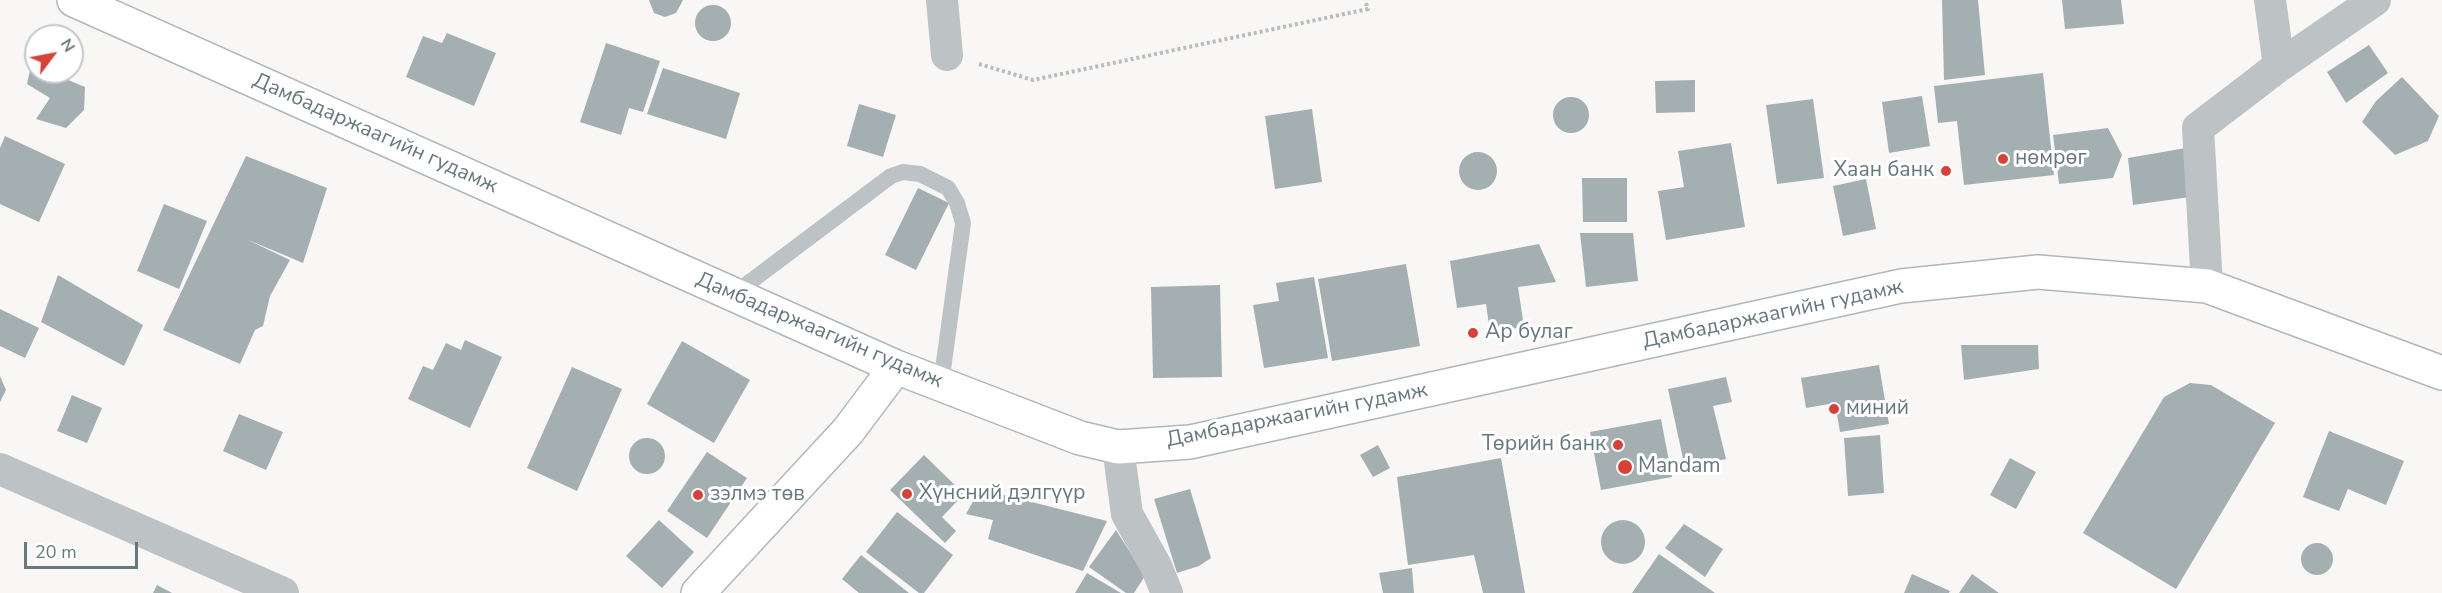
<!DOCTYPE html>
<html>
<head>
<meta charset="utf-8">
<style>
  body { margin:0 }
  #map { position:relative; width:2442px; height:593px; overflow:hidden; background:#f8f7f5; font-family:"Nunito Sans",sans-serif }
  canvas { display:block }
  .north { position:absolute; left:24px; top:24px; width:60px; height:60px; box-sizing:border-box; background:#fff; border:2px solid #c1c9cb; border-radius:50%; rotate:58deg; font-size:16px; font-weight:700; line-height:24px; text-align:center; color:#65787e }
  .north::after { content:''; display:block; margin:auto; width:21px; height:27px; background:#d74137; clip-path:polygon(50% 0,100% 100%,50% 72%,0 100%) }
  .scale { position:absolute; left:24px; top:542px; width:114px; height:27px; box-sizing:border-box; border:3px solid #65787e; border-top:0; padding-left:8px; font-size:18px; line-height:21px; white-space:nowrap; color:#65787e; -webkit-text-stroke:4px #fff; paint-order:stroke }
</style>
</head>
<body>
<div id="map">
<canvas width="2442" height="593"></canvas>
<div class="north">N</div>
<div class="scale">20 m</div>
</div>
<script>
const ctx = document.querySelector('canvas').getContext('2d');
ctx.lineJoin = 'round';
function paint(path, color) {
  ctx.fillStyle = color;
  ctx.fill(path, 'evenodd');
}
function shape(rows) {
  const path = new Path2D();
  for (const r of rows) {
    if (r.length === 3) {
      path.moveTo(r[0] + r[2], r[1]);
      path.arc(r[0], r[1], r[2], 0, 2 * Math.PI);
      continue;
    }
    path.moveTo(r[0], r[1]);
    for (let i = 2; i < r.length; i += 2) path.lineTo(r[i], r[i + 1]);
  }
  return path;
}
function trace(path, color, width, dash) {
  ctx.strokeStyle = color;
  ctx.lineWidth = width;
  ctx.lineCap = dash ? 'butt' : 'round';
  ctx.setLineDash(dash || []);
  ctx.stroke(path);
}
function write(font, color, halo, rows, align = 'center') {
  ctx.font = font + ' "Nunito Sans",sans-serif';
  ctx.lineWidth = 6;
  ctx.setLineDash([]);
  ctx.textBaseline = 'middle';
  ctx.strokeStyle = halo;
  ctx.fillStyle = color;
  for (const [text, x, y, turn = 0] of rows) {
    ctx.save();
    ctx.translate(x, y);
    ctx.rotate((+turn || 0) * Math.PI / 180);
    ctx.textAlign = isNaN(turn) ? turn : align;
    if (halo) ctx.strokeText(text, 0, 0);
    ctx.fillText(text, 0, 0);
    ctx.restore();
  }
}
const building = shape([
  [649,0,683,0,676,13,665,17,654,13],
  [1942,0,1978,0,1985,75,1944,80],
  [2062,0,2121,0,2124,24,2065,29],
  [713,23,18],
  [447,33,496,53,474,106,406,77,423,36,442,43],
  [606,43,660,61,643,112,629,108,621,135,580,122],
  [2369,45,2388,73,2346,103,2327,72],
  [31,65,36,67,36,72,49,72,85,87,84,110,66,128,36,119,50,98,27,84],
  [663,68,740,93,726,139,647,114],
  [2043,73,2054,175,1964,185,1957,121,1938,123,1934,86],
  [2402,77,2439,116,2428,141,2395,155,2362,122,2376,101],
  [1695,80,1695,112,1656,113,1655,81],
  [1922,96,1930,146,1889,153,1882,102],
  [1571,115,18],
  [1813,99,1824,178,1777,184,1766,105],
  [859,104,896,115,883,157,847,146],
  [1312,109,1322,182,1275,189,1265,116],
  [2108,128,2122,155,2113,178,2059,184,2053,135],
  [5,136,65,164,39,222,0,204,0,148],
  [1731,143,1745,227,1666,240,1658,191,1684,187,1678,151],
  [2186,148,2190,197,2133,205,2128,158],
  [1478,171,19],
  [246,156,327,188,303,263,246,239,290,260,270,296,263,326,255,330,240,364,163,330],
  [1582,178,1627,178,1627,222,1583,222],
  [1866,179,1876,229,1843,236,1833,186],
  [918,188,949,203,916,270,885,255],
  [164,204,207,221,179,289,137,271],
  [1580,233,1633,233,1638,281,1586,287],
  [1539,244,1556,282,1518,287,1524,327,1490,332,1486,304,1457,308,1450,261],
  [1406,264,1420,346,1332,361,1318,279],
  [58,275,143,325,124,366,41,322],
  [1314,277,1328,358,1264,368,1253,305,1279,301,1276,283],
  [1220,285,1222,377,1153,378,1151,287],
  [0,309,39,328,25,358,0,346],
  [465,340,502,357,470,428,408,399,423,366,433,370,446,343,461,350],
  [682,341,750,380,714,443,647,404],
  [1961,345,2038,345,2039,369,1964,380],
  [1879,365,1889,424,1840,432,1835,403,1806,408,1801,378],
  [572,367,622,389,577,491,527,468],
  [0,376,6,390,0,402],
  [1726,377,1732,402,1713,406,1726,459,1685,468,1668,389],
  [2190,383,2211,385,2275,423,2176,589,2083,533,2164,397],
  [72,395,102,408,87,443,57,431],
  [239,414,283,432,266,470,223,451],
  [1661,419,1672,477,1601,490,1590,432],
  [2329,431,2404,461,2386,505,2348,489,2339,511,2303,497],
  [1880,435,1884,493,1848,496,1844,438],
  [647,456,18],
  [1378,445,1390,468,1373,477,1360,455],
  [707,452,747,478,707,538,667,511],
  [924,455,964,494,942,517,956,531,945,543,890,490],
  [1501,458,1525,593,1483,593,1474,555,1408,565,1397,477],
  [2010,458,2036,472,2016,509,1990,495],
  [980,489,1107,521,1083,571,988,539,993,520,966,514],
  [1190,489,1211,558,1199,566,1177,573,1154,499],
  [897,512,953,555,924,593,919,593,866,552],
  [659,520,694,552,662,588,626,556],
  [1623,542,22],
  [1684,524,1723,549,1705,577,1665,548],
  [1116,530,1145,576,1134,593,1126,593,1089,567],
  [2317,559,16],
  [1659,554,1715,593,1632,593],
  [861,555,909,593,859,593,842,579],
  [1412,568,1414,593,1383,593,1379,573],
  [1087,573,1121,593,1075,593],
  [1912,574,1950,591,1949,593,1904,593],
  [1972,574,1999,593,1959,593],
  [157,585,172,593,153,593]
]);
const path = shape([
  [979,64,1033,80,1368,9,1365,0]
]);
const lane = shape([
  [734,294,891,176,903,172,920,174,948,188,957,203,963,223,941,384]
]);
const street = shape([
  [942,0,947,55],
  [2270,0,2279,66],
  [2207,286,2198,128,2279,66,2375,0],
  [1118,447,1127,514,1156,566,1167,593],
  [0,469,283,593]
]);
const secondary = shape([
  [74,0,896,367,1080,438,1118,447,1190,442,1901,286,2038,272,2207,286,2442,373],
  [698,593,848,431,896,367]
]);
const markers = [
  [2003,159,6,"#d74137"],
  [1946,171,6,"#d74137"],
  [1473,333,6,"#d74137"],
  [1834,409,6,"#d74137"],
  [1618,445,6,"#d74137"],
  [1625,467,8,"#d74137"],
  [907,494,6,"#d74137"],
  [698,495,6,"#d74137"]
];
const streetNames = [
  ["Дамбадаржаагийн гудамж",375,134,24],
  ["Дамбадаржаагийн гудамж",1773,315,-12],
  ["Дамбадаржаагийн гудамж",819,331,23],
  ["Дамбадаржаагийн гудамж",1297,416,-11]
];
const poiNames = [
  ["нөмрөг",2015,159],
  ["Хаан банк",1934,171,"right"],
  ["Ар булаг",1485,333],
  ["миний",1846,409],
  ["Төрийн банк",1606,445,"right"],
  ["Mandam",1638,467],
  ["Хүнсний дэлгүүр",919,494],
  ["зэлмэ төв",710,495]
];
paint(building, '#a4afb2');
trace(secondary, '#b0b7ba', 36);
trace(path, '#b8bcbe', 4, [3, 3]);
trace(lane, '#bdc3c5', 16);
trace(street, '#bdc3c5', 32);
trace(secondary, '#fff', 33);
for (const [x, y, r, color] of markers) {
  const dot = new Path2D();
  dot.arc(x, y, r, 0, 2 * Math.PI);
  ctx.fillStyle = color;
  ctx.fill(dot);
  trace(dot, '#fff', 2);
}
write('21px', '#65787e', '#fff', streetNames);
write('21px', '#65787e', '#fff', poiNames, 'left');
</script>
</body>
</html>
